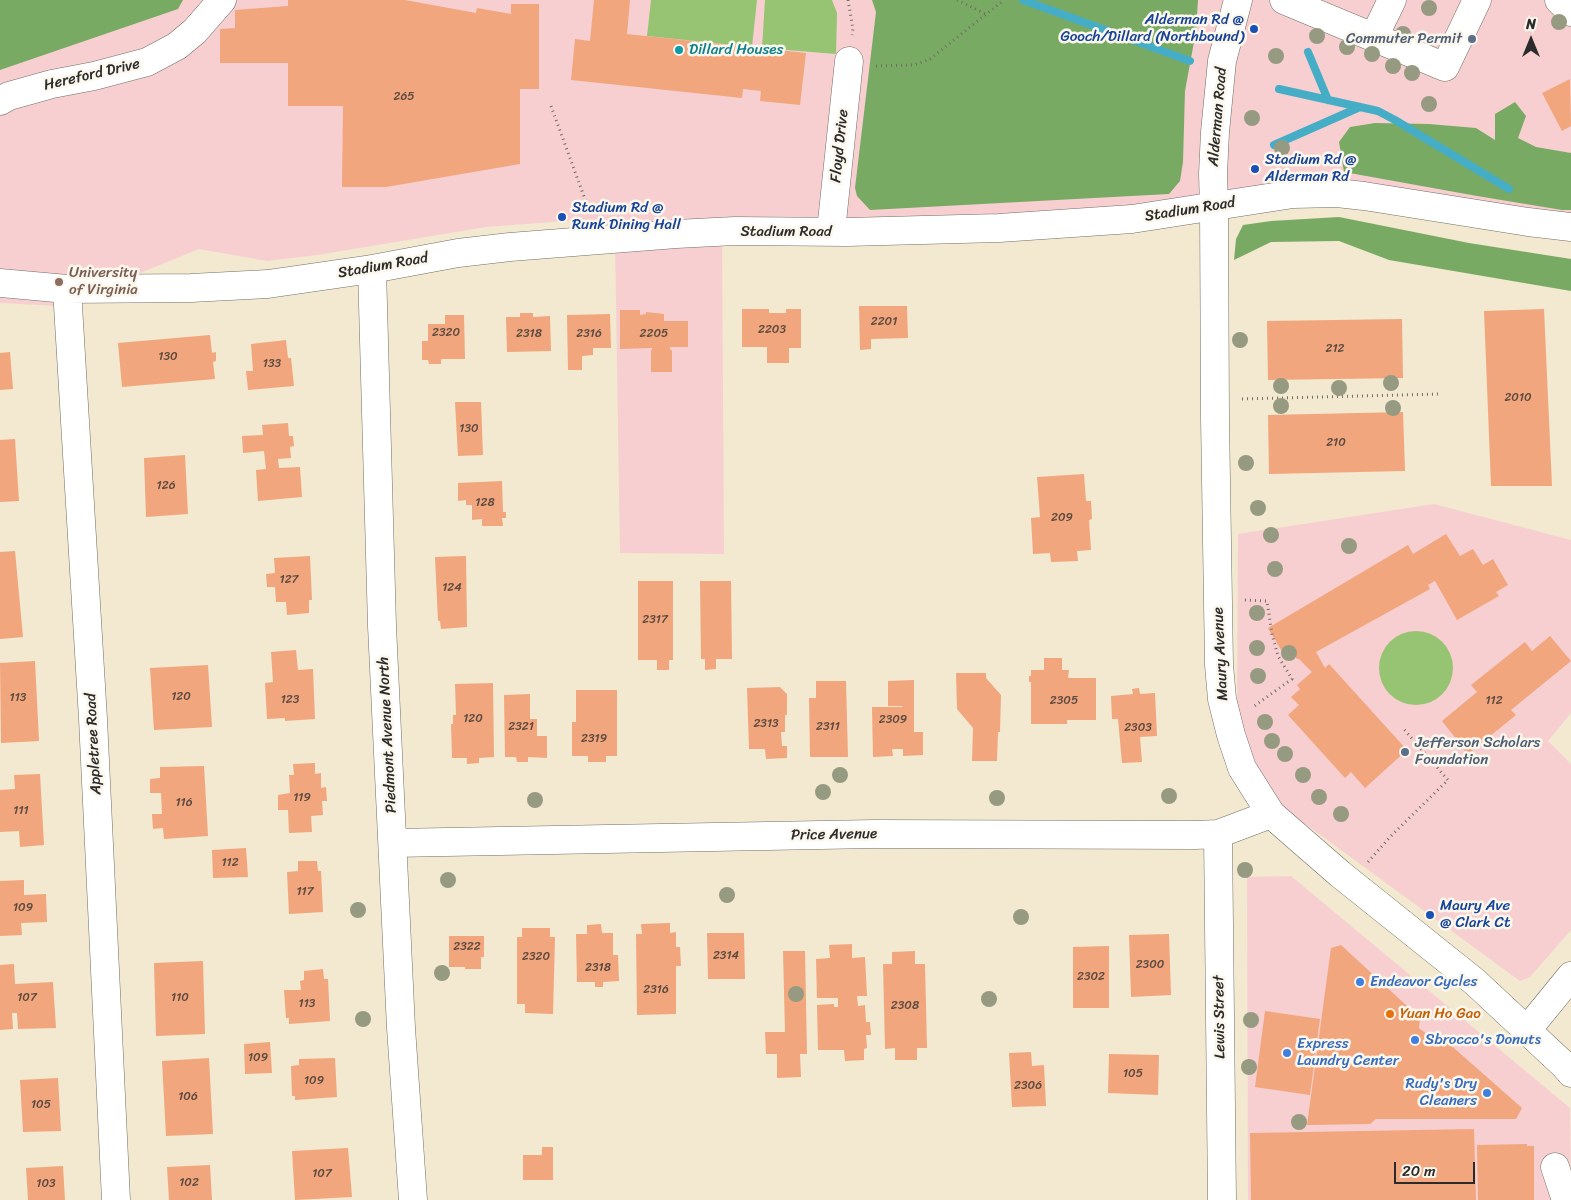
<!DOCTYPE html>
<html>
<head>
<meta charset="utf-8">
<style>
  body { margin:0 }
  #map { position:relative; width:1571px; height:1200px; overflow:hidden; background:#f2e9d0; font-family:Sriracha,sans-serif }
  canvas { display:block }
  .north { position:absolute; left:1506px; top:15px; width:50px; height:50px; -webkit-text-stroke:4px #fbf7ec; paint-order:stroke; rotate:0deg; font-size:14px; font-weight:700; line-height:20px; text-align:center; color:#2b2b2b }
  .north::after { content:''; display:block; margin:auto; width:18px; height:22px; background:#2b2b2b; clip-path:polygon(50% 0,100% 100%,50% 72%,0 100%) }
  .scale { position:absolute; left:1394px; top:1162px; width:81px; height:22px; box-sizing:border-box; border:2px solid #2b2b2b; border-top:0; padding-left:6px; font-size:15px; line-height:18px; white-space:nowrap; color:#2b2b2b; -webkit-text-stroke:4px #fbf7ec; paint-order:stroke }
</style>
</head>
<body>
<div id="map">
<canvas width="1571" height="1200"></canvas>
<div class="north">N</div>
<div class="scale">20 m</div>
</div>
<script>
const ctx = document.querySelector('canvas').getContext('2d');
ctx.lineJoin = 'round';
function paint(path, color) {
  ctx.fillStyle = color;
  ctx.fill(path, 'evenodd');
}
function shape(rows) {
  const path = new Path2D();
  for (const r of rows) {
    if (r.length === 3) {
      path.moveTo(r[0] + r[2], r[1]);
      path.arc(r[0], r[1], r[2], 0, 2 * Math.PI);
      continue;
    }
    path.moveTo(r[0], r[1]);
    for (let i = 2; i < r.length; i += 2) path.lineTo(r[i], r[i + 1]);
  }
  return path;
}
function trace(path, color, width, dash) {
  ctx.strokeStyle = color;
  ctx.lineWidth = width;
  ctx.lineCap = dash ? 'butt' : 'round';
  ctx.setLineDash(dash || []);
  ctx.stroke(path);
}
function write(font, color, halo, rows, align = 'center') {
  ctx.font = font + ' Sriracha,sans-serif';
  ctx.lineWidth = 5;
  ctx.setLineDash([]);
  ctx.textBaseline = 'middle';
  ctx.strokeStyle = halo;
  ctx.fillStyle = color;
  for (const [text, x, y, turn = 0] of rows) {
    ctx.save();
    ctx.translate(x, y);
    ctx.rotate((+turn || 0) * Math.PI / 180);
    ctx.textAlign = isNaN(turn) ? turn : align;
    if (halo) ctx.strokeText(text, 0, 0);
    ctx.fillText(text, 0, 0);
    ctx.restore();
  }
}
const built = shape([
  [0,0,1571,0,1571,232,1382,199,1214,205,722,231,724,554,620,553,615,240,579,242,578,220,486,227,317,255,267,261,199,249,59,306,0,303],
  [1434,504,1571,540,1571,713,1548,741,1571,764,1571,930,1530,977,1520,981,1278,804,1257,770,1243,734,1237,711,1238,534],
  [1291,876,1570,1108,1571,1200,1248,1200,1247,877]
]);
const green = shape([
  [651,0,757,0,752,47,647,36],
  [765,0,832,0,837,13,836,54,762,48],
  [1416,668,37]
]);
const forest = shape([
  [0,0,183,0,178,9,0,70],
  [872,0,1198,0,1196,31,1185,91,1183,162,1180,181,1169,194,870,210,857,196,855,188,876,12],
  [1515,102,1526,116,1518,138,1536,147,1571,153,1571,210,1562,210,1477,196,1344,172,1339,142,1350,127,1375,123,1429,124,1476,128,1495,140,1495,114],
  [1339,217,1469,243,1571,259,1571,291,1389,260,1339,241,1271,242,1234,260,1236,239,1243,225,1271,221]
]);
const stream = shape([
  [1023,0,1190,61],
  [1308,52,1328,100],
  [1279,89,1378,111,1395,120,1509,189],
  [1274,145,1360,107]
]);
const building = shape([
  [288,0,405,0,476,13,477,8,511,14,511,4,539,4,539,89,520,89,520,164,386,187,342,187,343,106,288,106,288,63,220,63,220,29,235,28,235,10,288,6],
  [594,0,630,0,627,34,806,53,800,105,760,101,761,91,743,89,742,98,571,80,575,39,590,41],
  [1570,79,1571,126,1562,131,1542,93],
  [859,306,907,306,908,338,871,339,871,349,860,350],
  [742,309,769,309,769,313,786,313,786,309,801,309,801,348,789,348,789,363,767,363,767,347,742,347],
  [1544,309,1552,486,1491,486,1484,311],
  [620,310,640,310,640,315,646,314,646,312,664,314,664,321,688,321,688,347,670,347,670,350,672,350,672,372,651,372,651,350,652,350,652,348,620,349],
  [520,313,533,313,533,317,550,316,551,351,507,352,506,317,520,317],
  [610,314,611,348,593,348,593,355,582,356,582,370,568,370,567,315],
  [445,315,464,315,465,359,441,359,441,364,429,364,428,360,422,360,422,341,428,341,428,324,445,324],
  [1402,319,1403,378,1268,380,1267,321],
  [210,335,212,353,216,352,216,361,213,362,215,379,122,387,118,343],
  [286,340,288,358,291,358,294,386,248,390,246,371,253,371,251,344],
  [10,352,13,389,0,390,0,353],
  [455,402,481,402,483,455,458,456],
  [1403,412,1405,471,1269,474,1268,415],
  [288,423,289,436,293,436,294,446,290,447,291,458,278,459,279,468,300,467,302,497,258,501,256,470,266,469,264,451,243,453,242,436,263,435,262,425],
  [15,439,19,501,0,502,0,440],
  [185,455,188,514,146,517,144,458],
  [1084,474,1086,501,1091,501,1092,519,1089,520,1091,550,1077,551,1078,561,1051,562,1050,553,1033,554,1031,518,1040,517,1037,477],
  [502,481,503,512,506,512,506,518,502,518,503,526,482,526,482,519,472,520,472,505,466,505,466,500,458,501,458,483],
  [1446,534,1460,556,1473,549,1483,565,1493,559,1508,585,1496,592,1499,596,1457,620,1435,581,1428,585,1430,589,1316,652,1325,668,1329,664,1407,750,1365,788,1351,772,1345,778,1288,715,1299,705,1291,697,1300,689,1297,685,1312,672,1299,659,1297,659,1290,648,1283,653,1268,628,1408,545,1413,554],
  [15,551,23,637,0,639,0,552],
  [310,556,312,600,309,600,309,613,287,615,286,602,276,602,275,587,267,587,266,574,275,573,274,558],
  [466,556,467,627,441,629,440,621,438,621,435,557],
  [638,581,673,581,673,660,669,660,669,670,657,670,657,660,638,660],
  [700,581,731,581,732,659,716,659,716,669,705,670,705,659,701,659],
  [1550,636,1571,661,1511,710,1516,715,1468,754,1442,721,1477,692,1471,685,1525,642,1532,651],
  [296,650,298,670,313,669,315,719,285,721,285,718,267,719,265,683,273,682,271,652],
  [1044,658,1062,658,1062,670,1069,670,1068,678,1096,678,1096,720,1067,720,1067,724,1031,724,1031,682,1029,682,1029,676,1031,676,1031,670,1044,670],
  [35,661,39,741,1,743,0,663],
  [208,665,212,727,154,730,150,668],
  [956,673,986,673,986,678,1001,695,1000,732,998,732,997,761,972,761,973,728,957,709],
  [914,680,914,732,923,732,923,755,903,756,903,749,892,749,893,756,873,757,872,707,902,707,902,706,888,706,888,681],
  [816,681,846,681,848,757,810,757,809,698,816,698],
  [493,683,494,757,479,758,479,763,467,764,467,758,452,758,451,724,453,724,453,715,456,715,455,684],
  [780,687,787,694,787,715,785,715,785,732,781,732,782,746,787,746,787,758,766,759,765,749,749,749,747,688],
  [1139,688,1140,694,1155,693,1157,736,1140,737,1142,762,1122,763,1118,719,1112,719,1111,696,1133,694,1132,689],
  [576,690,617,690,617,756,606,756,606,762,588,762,588,756,572,756,572,722,576,722],
  [530,694,530,719,537,719,537,736,547,736,547,758,528,757,528,762,517,762,516,757,505,757,504,695],
  [315,763,315,774,321,773,321,788,326,787,327,801,322,801,323,815,311,816,312,832,289,833,288,810,278,810,278,795,290,793,289,775,294,775,293,764],
  [204,766,208,836,164,839,163,828,153,829,152,814,162,814,161,793,150,793,150,779,160,778,160,767],
  [40,774,44,845,20,847,19,831,0,832,0,790,15,789,14,775],
  [246,848,248,877,213,878,212,850],
  [298,861,317,861,318,871,321,871,323,912,289,914,287,872,298,871],
  [24,880,24,895,46,894,47,922,21,923,22,935,0,936,0,881],
  [670,923,670,933,676,932,676,947,680,947,681,966,676,966,676,1014,637,1015,636,934,642,934,641,924],
  [601,924,602,933,613,933,613,955,618,955,619,981,603,982,603,987,595,987,595,982,577,982,576,934,587,934,587,925],
  [522,928,550,928,550,937,555,937,553,1014,525,1013,525,1004,517,1004,517,937,522,937],
  [707,933,744,933,745,979,708,979],
  [1169,934,1171,995,1131,997,1129,935],
  [449,936,484,936,484,957,481,957,481,969,465,969,465,967,449,967],
  [852,944,852,958,865,957,867,996,857,996,858,1006,865,1005,866,1022,870,1022,871,1035,866,1035,867,1048,864,1049,864,1060,845,1061,844,1050,818,1050,817,1005,834,1004,834,1007,838,1007,838,998,817,998,816,959,830,958,829,945],
  [1341,945,1420,1018,1419,1028,1429,1036,1438,1034,1522,1108,1516,1119,1376,1119,1370,1124,1307,1125,1331,948],
  [1109,946,1109,1008,1073,1008,1073,947],
  [783,951,805,951,807,1054,800,1054,801,1077,777,1078,777,1054,766,1054,765,1032,785,1032],
  [915,951,915,964,925,964,927,1048,917,1048,917,1060,895,1060,895,1048,885,1049,883,964,892,964,892,952],
  [203,961,205,1034,156,1036,154,963],
  [14,964,15,984,53,982,56,1028,18,1029,17,1013,12,1013,13,1029,0,1030,0,965],
  [323,969,324,979,328,979,330,1021,289,1024,289,1018,286,1018,284,990,301,990,300,981,304,980,304,971],
  [1265,1011,1320,1019,1310,1095,1255,1087],
  [270,1042,272,1073,245,1074,244,1044],
  [1031,1052,1032,1066,1044,1065,1046,1106,1012,1107,1009,1053],
  [1109,1054,1159,1055,1158,1095,1108,1093],
  [209,1058,213,1134,166,1136,162,1061],
  [335,1058,337,1097,295,1100,295,1096,292,1096,291,1066,299,1065,299,1059],
  [58,1078,61,1131,23,1132,20,1080],
  [1474,1129,1476,1200,1251,1200,1250,1133],
  [1527,1144,1527,1146,1534,1146,1534,1200,1478,1200,1477,1145],
  [542,1147,553,1147,553,1180,523,1180,523,1155,542,1155],
  [348,1148,352,1197,295,1200,292,1151],
  [210,1165,212,1200,169,1200,167,1167],
  [63,1166,65,1200,28,1200,26,1168]
]);
const path = shape([
  [848,0,853,29,852,35],
  [957,0,986,14],
  [876,66,914,65,930,59,1004,0],
  [551,106,590,213],
  [1242,399,1441,394],
  [1245,600,1267,601,1272,634,1278,656,1292,679,1253,707],
  [1368,862,1390,837,1448,780,1402,727]
]);
const minor = shape([
  [1284,0,1445,67,1477,0],
  [1559,0,1571,12],
  [1374,37,1392,0],
  [0,101,9,96,52,84,94,76,147,62,177,46,195,31,222,0],
  [831,231,849,61],
  [372,269,382,626,401,1028,413,1200],
  [0,283,67,289,191,288,268,284,372,269,458,253,510,247,676,234,735,231,847,232,999,228,1132,219,1293,194,1337,193,1364,196,1528,222,1571,227],
  [67,289,93,719,116,1200],
  [1218,834,1222,1200],
  [393,843,874,834,1195,835,1218,834,1271,814],
  [1527,1030,1571,976],
  [1555,1167,1566,1200]
]);
const major = shape([
  [1238,0,1222,61,1215,132,1213,174,1214,207,1215,418,1219,665,1222,699,1231,735,1242,768,1271,814,1340,874,1475,982,1564,1065,1571,1073]
]);
const trees = [
  [1429,8],
  [1559,22],
  [1403,34],
  [1317,36],
  [1347,47],
  [1372,54],
  [1276,56],
  [1393,66],
  [1412,73],
  [1429,104],
  [1252,118],
  [1282,148],
  [1240,340],
  [1391,383],
  [1281,386],
  [1339,388],
  [1281,406],
  [1393,408],
  [1246,463],
  [1258,508],
  [1271,535],
  [1349,546],
  [1275,569],
  [1257,613],
  [1257,648],
  [1289,653],
  [1258,676],
  [1265,722],
  [1272,741],
  [1285,754],
  [840,775],
  [1303,775],
  [823,792],
  [1169,796],
  [1319,797],
  [997,798],
  [535,800],
  [1341,814],
  [1245,870],
  [448,880],
  [727,895],
  [358,910],
  [1021,917],
  [442,973],
  [796,994],
  [989,999],
  [363,1019],
  [1251,1020],
  [1249,1067],
  [1299,1122]
];
const markers = [
  [1254,29,5,"#1a4fb4"],
  [1472,39,5,"#5c6f8a"],
  [679,50,5,"#0f9aa8"],
  [1255,169,5,"#1a4fb4"],
  [562,217,5,"#1a4fb4"],
  [59,282,5,"#8d6e63"],
  [1405,752,5,"#5c6f8a"],
  [1430,915,5,"#1a4fb4"],
  [1360,982,5,"#3f7fe0"],
  [1390,1014,5,"#e8710a"],
  [1415,1040,5,"#3f7fe0"],
  [1287,1053,5,"#3f7fe0"],
  [1487,1093,5,"#3f7fe0"]
];
const numberNames = [
  ["265",404,97],
  ["2201",884,322],
  ["2203",772,330],
  ["2320",446,333],
  ["2318",529,334],
  ["2316",589,334],
  ["2205",654,334],
  ["212",1335,349],
  ["130",168,357],
  ["133",272,364],
  ["2010",1518,398],
  ["130",469,429],
  ["210",1336,443],
  ["126",166,486],
  ["128",485,503],
  ["209",1062,518],
  ["127",289,580],
  ["124",452,588],
  ["2317",655,620],
  ["120",181,697],
  ["113",18,698],
  ["123",290,700],
  ["2305",1064,701],
  ["112",1494,701],
  ["120",473,719],
  ["2309",893,720],
  ["2313",766,724],
  ["2321",521,727],
  ["2311",828,727],
  ["2303",1138,728],
  ["2319",594,739],
  ["119",302,798],
  ["116",184,803],
  ["111",21,811],
  ["112",230,863],
  ["117",305,892],
  ["109",23,908],
  ["2322",467,947],
  ["2314",726,956],
  ["2320",536,957],
  ["2300",1150,965],
  ["2318",598,968],
  ["2302",1091,977],
  ["2316",656,990],
  ["107",27,998],
  ["110",180,998],
  ["113",307,1004],
  ["2308",905,1006],
  ["109",258,1058],
  ["105",1133,1074],
  ["109",314,1081],
  ["2306",1028,1086],
  ["106",188,1097],
  ["105",41,1105],
  ["107",322,1174],
  ["102",189,1183],
  ["103",46,1184]
];
const transitNames = [
  ["Alderman Rd @",1244,20,"right"],
  ["Gooch/Dillard (Northbound)",1244,37,"right"],
  ["Stadium Rd @",1265,160],
  ["Alderman Rd",1265,177],
  ["Stadium Rd @",572,208],
  ["Runk Dining Hall",572,225],
  ["Maury Ave",1440,906],
  ["@ Clark Ct",1440,923]
];
const serviceNames = [
  ["Commuter Permit",1462,39],
  ["Jefferson Scholars",1415,743,"left"],
  ["Foundation",1415,760,"left"]
];
const cultureNames = [
  ["Dillard Houses",689,50]
];
const streetNames = [
  ["Hereford Drive",92,75,-13],
  ["Alderman Road",1218,117,-85],
  ["Floyd Drive",840,146,-84],
  ["Stadium Road",1190,210,-9],
  ["Stadium Road",786,232],
  ["Stadium Road",383,266,-10],
  ["Maury Avenue",1221,654,-93],
  ["Piedmont Avenue North",388,735,-93],
  ["Appletree Road",94,744,-93],
  ["Price Avenue",834,835,-1],
  ["Lewis Street",1220,1017,-91]
];
const educationNames = [
  ["University",69,273],
  ["of Virginia",69,290]
];
const shopNames = [
  ["Endeavor Cycles",1370,982],
  ["Sbrocco's Donuts",1425,1040],
  ["Express",1297,1044],
  ["Laundry Center",1297,1061],
  ["Rudy's Dry",1477,1084,"right"],
  ["Cleaners",1477,1101,"right"]
];
const foodNames = [
  ["Yuan Ho Gao",1400,1014]
];
paint(built, '#f7cfd0');
paint(green, '#97c472');
paint(forest, '#79aa64');
trace(stream, '#46adc6', 8);
paint(building, '#f1a67d');
trace(minor, '#716e65', 29);
trace(major, '#716e65', 29);
trace(path, '#716e65', 3, [1, 4]);
trace(minor, '#fff', 28);
trace(major, '#fff', 28);
ctx.fillStyle = '#969a81';
for (const [x, y] of trees) {
  ctx.beginPath();
  ctx.arc(x, y, 8, 0, 2 * Math.PI);
  ctx.fill();
}
for (const [x, y, r, color] of markers) {
  const dot = new Path2D();
  dot.arc(x, y, r, 0, 2 * Math.PI);
  ctx.fillStyle = color;
  ctx.fill(dot);
  trace(dot, '#fbf7ec', 2);
}
write('12px', '#5c4a40', null, numberNames);
write('15px', '#164399', '#fbf7ec', transitNames, 'left');
write('15px', '#4e5e75', '#fbf7ec', serviceNames, 'right');
write('15px', '#0d838f', '#fbf7ec', cultureNames, 'left');
write('15px', '#2b2b2b', '#fbf7ec', streetNames);
write('15px', '#785e54', '#fbf7ec', educationNames, 'left');
write('15px', '#366cbe', '#fbf7ec', shopNames, 'left');
write('15px', '#c56008', '#fbf7ec', foodNames, 'left');
</script>
</body>
</html>
